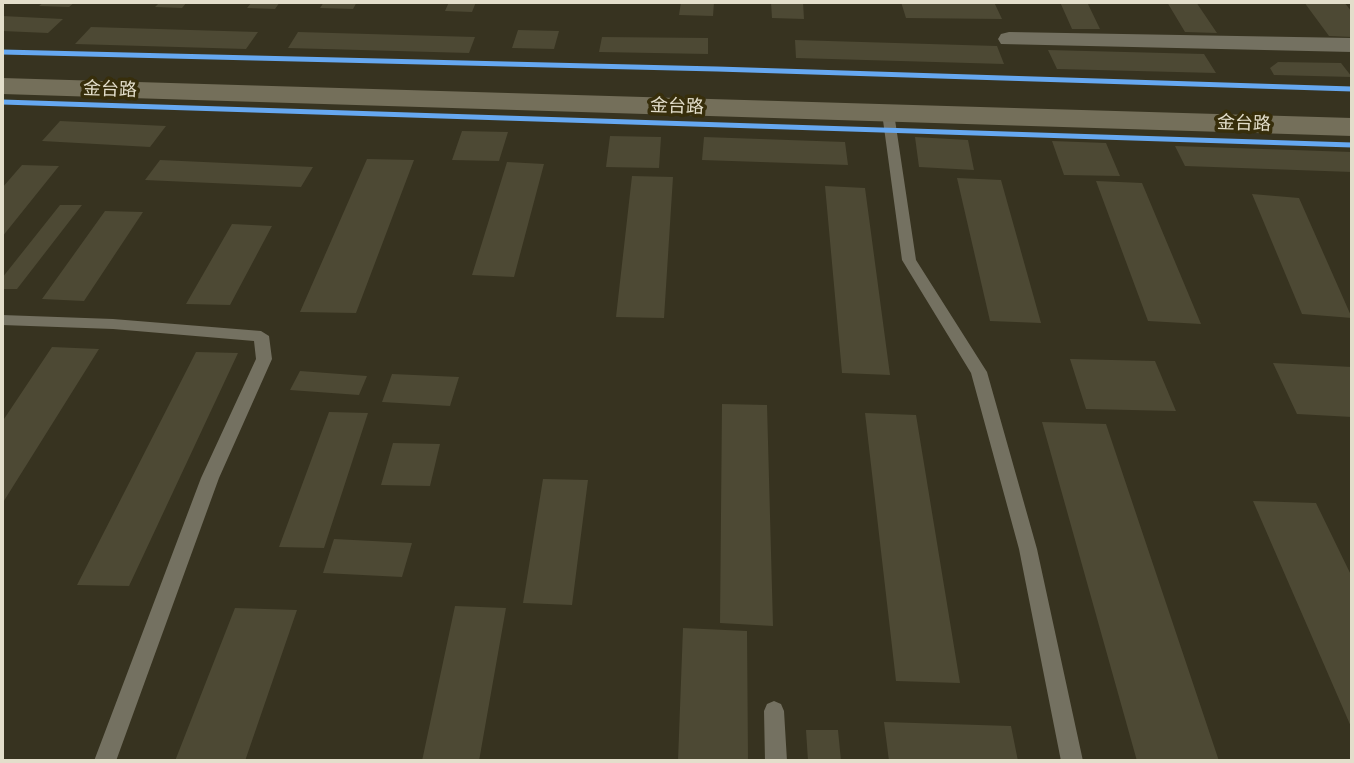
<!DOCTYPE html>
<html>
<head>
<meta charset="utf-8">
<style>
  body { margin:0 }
  #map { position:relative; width:1354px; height:763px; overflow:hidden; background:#373320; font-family:Helvetica,sans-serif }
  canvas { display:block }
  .frame { position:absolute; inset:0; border:4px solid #e3decb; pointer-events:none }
</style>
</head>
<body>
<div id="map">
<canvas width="1354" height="763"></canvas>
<div class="frame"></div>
</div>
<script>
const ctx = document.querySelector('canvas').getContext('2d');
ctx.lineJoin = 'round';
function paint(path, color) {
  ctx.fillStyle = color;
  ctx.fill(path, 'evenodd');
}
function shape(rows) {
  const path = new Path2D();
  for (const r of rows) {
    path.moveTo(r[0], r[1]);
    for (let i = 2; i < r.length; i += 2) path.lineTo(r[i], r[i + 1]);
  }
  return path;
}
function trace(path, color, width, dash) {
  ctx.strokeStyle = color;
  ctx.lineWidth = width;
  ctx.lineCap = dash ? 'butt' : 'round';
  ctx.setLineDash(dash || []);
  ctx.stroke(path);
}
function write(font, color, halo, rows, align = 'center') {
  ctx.font = font + ' Helvetica,"Noto Sans SC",sans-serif';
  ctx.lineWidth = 7;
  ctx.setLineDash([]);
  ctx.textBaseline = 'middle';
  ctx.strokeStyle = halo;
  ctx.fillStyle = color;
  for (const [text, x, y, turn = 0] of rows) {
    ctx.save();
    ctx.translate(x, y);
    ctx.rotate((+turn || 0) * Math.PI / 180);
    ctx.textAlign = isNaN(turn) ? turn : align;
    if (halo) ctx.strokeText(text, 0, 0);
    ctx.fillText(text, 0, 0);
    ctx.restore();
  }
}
const building = shape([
  [44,2,75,2,69,7,39,6],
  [160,2,187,2,182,8,155,7],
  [252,2,280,2,275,9,247,8],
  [324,2,357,2,353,9,320,8],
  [449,2,476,2,472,12,445,11],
  [681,2,714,2,713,16,679,15],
  [771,2,803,2,804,19,772,18],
  [901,2,994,2,1002,19,906,18],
  [1060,2,1087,2,1100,29,1072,29],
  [1167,2,1196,2,1217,33,1185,32],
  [1304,2,1344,2,1352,12,1352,37,1329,36],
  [2,16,63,19,48,33,2,31],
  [91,27,258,32,246,49,75,44],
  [518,30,559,31,554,49,512,48],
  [298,32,475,37,469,53,288,48],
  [602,37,708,38,708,54,599,52],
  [795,40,997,46,1004,64,796,58],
  [1048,50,1204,54,1216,73,1057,69],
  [1278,62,1341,63,1352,77,1274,75,1270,68],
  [60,121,166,126,150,147,42,141],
  [462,131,508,132,499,161,452,160],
  [610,136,661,137,659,168,606,167],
  [704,137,845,142,848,165,702,160],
  [915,137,968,140,974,170,919,167],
  [1052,141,1106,143,1120,176,1064,175],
  [1175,146,1352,152,1352,172,1185,166],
  [367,159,414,160,356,313,300,312],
  [160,160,313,167,301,187,145,180],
  [507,162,544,164,514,277,472,275],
  [22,165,59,166,2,237,2,188],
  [632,176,673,177,664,318,616,317],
  [957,178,1001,180,1041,323,990,321],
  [1096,181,1142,183,1201,324,1148,321],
  [825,186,865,188,890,375,842,373],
  [1252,194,1299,198,1352,318,1302,314],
  [60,205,82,205,17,289,2,289,2,278],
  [105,211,143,212,84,301,42,299],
  [232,224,272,226,230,305,186,304],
  [52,347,99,349,2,504,2,422],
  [196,352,238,353,129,586,77,585],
  [1070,359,1155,361,1176,411,1086,409],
  [1273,363,1352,367,1352,417,1297,414],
  [300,371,367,376,359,395,290,390],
  [392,374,459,377,450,406,382,402],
  [722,404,767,405,773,626,720,623],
  [329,412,368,413,324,548,279,547],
  [865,413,916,415,960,683,896,681],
  [1042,422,1106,424,1219,761,1137,761],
  [393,443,440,444,430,486,381,485],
  [543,479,588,480,572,605,523,603],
  [1253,501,1316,503,1352,577,1352,729],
  [334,539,412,543,402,577,323,573],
  [455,606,506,608,479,761,422,761],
  [235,608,297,610,245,761,175,761],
  [683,628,747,631,748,761,678,761],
  [884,722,1011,726,1018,761,889,761],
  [806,730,838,730,841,761,808,761]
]);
const lane = shape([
  [888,109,894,113,916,260,987,372,1037,549,1083,761,1061,761,1019,549,971,373,902,260,882,113,888,109],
  [2,315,113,319,261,331,269,336,272,359,219,478,116,761,94,761,201,478,256,359,254,341,113,329,2,325,2,315],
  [774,701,781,704,784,711,787,761,765,761,764,711,767,704,774,701]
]);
const street = shape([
  [1009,32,1352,38,1352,52,1001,44,998,39,1001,34,1009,32]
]);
const primary = shape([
  [2,78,1352,118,1352,136,2,94,2,78]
]);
const cycleway = shape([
  [2,52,717,69,1352,89],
  [2,102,1352,145]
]);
const farStreetnames = [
  ["金台路",110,90,2],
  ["金台路",677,107,2],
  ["金台路",1244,124,2]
];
paint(building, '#4d4934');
paint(lane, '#747161');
paint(street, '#747161');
paint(primary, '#746f5a');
trace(cycleway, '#66a8f1', 5);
write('18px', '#e3decb', '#372e0b', farStreetnames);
</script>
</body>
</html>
